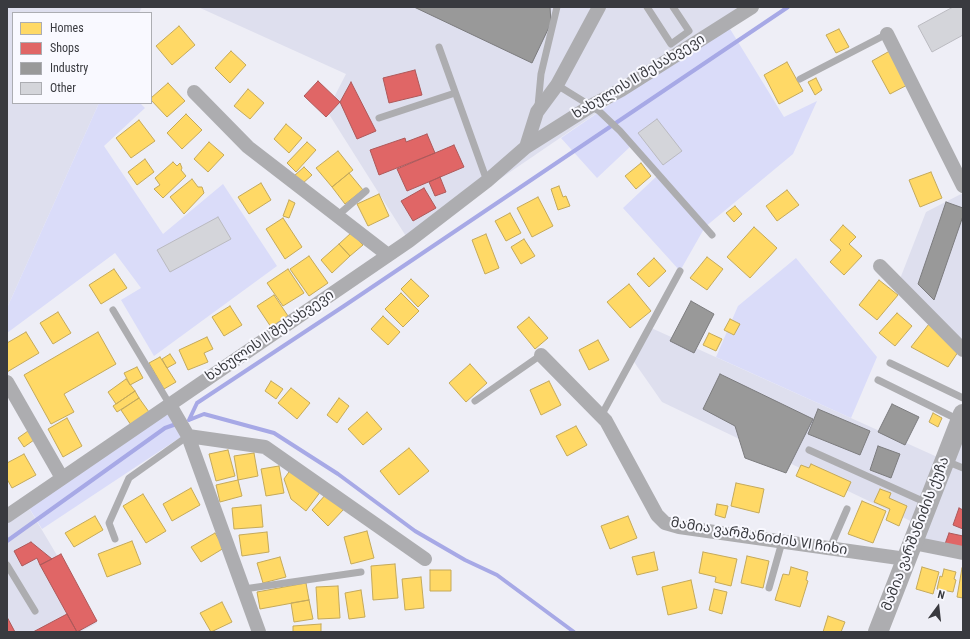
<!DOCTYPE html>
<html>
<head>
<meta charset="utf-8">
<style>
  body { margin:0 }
  #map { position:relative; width:970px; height:639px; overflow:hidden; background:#eeeef6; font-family:"Roboto Condensed",sans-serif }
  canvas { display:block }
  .frame { position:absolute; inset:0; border:8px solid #393a3f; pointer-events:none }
  .legend { position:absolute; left:12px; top:12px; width:140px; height:92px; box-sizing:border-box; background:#f9f9ff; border:1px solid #acadb2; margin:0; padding:5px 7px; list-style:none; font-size:12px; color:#393a3f }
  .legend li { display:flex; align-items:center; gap:8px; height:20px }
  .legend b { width:20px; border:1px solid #acadb2 }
  .north { position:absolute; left:918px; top:587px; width:40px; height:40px; -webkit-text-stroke:3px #f9f9ff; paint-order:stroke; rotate:15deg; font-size:11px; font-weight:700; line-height:16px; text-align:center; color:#393a3f }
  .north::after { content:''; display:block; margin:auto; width:14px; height:18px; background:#393a3f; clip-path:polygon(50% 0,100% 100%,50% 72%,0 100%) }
</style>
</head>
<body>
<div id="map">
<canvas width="970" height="639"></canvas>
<div class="frame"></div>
<ul class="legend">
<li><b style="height:11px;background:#ffd966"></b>Homes</li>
<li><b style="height:11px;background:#e06666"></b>Shops</li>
<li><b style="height:11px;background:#999"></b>Industry</li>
<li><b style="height:11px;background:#d4d5da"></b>Other</li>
</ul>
<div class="north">N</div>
</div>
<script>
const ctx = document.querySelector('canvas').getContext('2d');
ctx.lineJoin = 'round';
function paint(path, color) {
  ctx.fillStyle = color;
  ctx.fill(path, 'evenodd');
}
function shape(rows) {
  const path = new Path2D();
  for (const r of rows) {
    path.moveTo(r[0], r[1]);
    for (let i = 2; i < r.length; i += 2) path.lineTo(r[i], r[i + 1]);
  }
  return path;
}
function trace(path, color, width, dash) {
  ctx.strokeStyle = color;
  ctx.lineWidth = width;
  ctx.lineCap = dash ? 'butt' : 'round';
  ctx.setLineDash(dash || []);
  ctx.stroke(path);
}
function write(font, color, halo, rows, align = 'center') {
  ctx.font = font + ' "Roboto Condensed","Noto Sans Georgian",sans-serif';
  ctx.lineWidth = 4;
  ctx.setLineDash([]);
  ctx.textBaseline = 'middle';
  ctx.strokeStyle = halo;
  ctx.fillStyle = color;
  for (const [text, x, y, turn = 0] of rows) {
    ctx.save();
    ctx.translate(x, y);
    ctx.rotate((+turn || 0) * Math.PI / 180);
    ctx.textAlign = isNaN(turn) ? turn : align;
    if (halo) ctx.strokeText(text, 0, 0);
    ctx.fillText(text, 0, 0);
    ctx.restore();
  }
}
const built = shape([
  [7,7,142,7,139,13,13,13,13,103,99,103,7,308],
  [198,7,752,7,409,241,327,111,346,74],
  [963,193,963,350,898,284,926,212],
  [649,327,944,460,963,414,963,553,913,543,919,525,662,402,632,359],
  [26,503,97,623,80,632,7,632,7,516]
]);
const green = shape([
  [727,24,784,117,817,101,793,154,705,227,680,271,623,208,658,175,632,145,597,178,561,138],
  [99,103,140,103,145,108,104,146,163,234,223,184,277,266,154,356,121,300,141,288,115,253,7,333,7,308],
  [796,258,877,357,851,418,716,357,738,306],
  [170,405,187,433,42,529,26,503]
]);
const homes = shape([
  [179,26,195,45,172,65,156,46,179,26],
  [839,29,849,47,836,53,826,35,839,29],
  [895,48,913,82,890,94,872,61,895,48],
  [231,51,246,65,230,83,215,68,231,51],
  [787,62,803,91,779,104,764,75,787,62],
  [816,78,822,90,815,95,808,82,816,78],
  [168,83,185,101,167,117,151,100,151,98,168,83],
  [248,89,264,103,250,119,234,106,248,89],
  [186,114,202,130,182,149,167,133,186,114],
  [139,120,155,141,131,158,116,138,139,120],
  [286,124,302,138,289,153,274,139,286,124],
  [209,142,224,155,208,172,194,159,209,142],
  [307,142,316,150,296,172,287,163,307,142],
  [338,151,353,170,332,187,316,168,338,151],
  [145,159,154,172,137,185,128,172,145,159],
  [173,162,177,166,180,163,182,168,181,170,186,176,163,198,154,189,160,185,155,178,173,162],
  [641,163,651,176,636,189,625,176,641,163],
  [304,167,312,175,302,184,294,176,304,167],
  [931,172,942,198,920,207,909,180,931,172],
  [349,173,363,190,345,204,332,187,349,173],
  [192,179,198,187,202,187,204,193,184,214,170,197,192,179],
  [261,183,271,200,249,214,238,197,261,183],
  [559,186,563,197,566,196,570,206,558,210,551,189,559,186],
  [787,190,799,205,777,221,766,206,787,190],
  [379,194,389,216,368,226,357,204,379,194],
  [538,197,553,226,532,237,517,208,538,197],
  [289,200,295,203,289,218,283,216,289,200],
  [735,206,742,214,734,222,726,213,735,206],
  [510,213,521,233,506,241,495,221,510,213],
  [283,218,302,247,285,259,266,229,283,218],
  [843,225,856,237,849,244,862,256,844,275,830,262,841,250,830,240,843,225],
  [754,227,777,248,750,278,727,257,754,227],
  [351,233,363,245,350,256,339,244,351,233],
  [486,234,499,268,485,274,472,240,486,234],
  [524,239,535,256,521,264,511,247,524,239],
  [339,244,350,256,332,273,321,260,339,244],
  [309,256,328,283,309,296,290,269,309,256],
  [707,257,723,269,707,290,690,278,707,257],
  [654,258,666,271,649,287,637,274,654,258],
  [114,269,127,288,101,304,89,285,114,269],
  [288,269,304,293,283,306,267,283,288,269],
  [411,279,429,296,418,307,401,289,411,279],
  [879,280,898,295,877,320,859,305,879,280],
  [629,284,651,311,630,328,607,302,629,284],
  [401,293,419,311,403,327,385,309,401,293],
  [274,295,288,316,271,327,257,306,274,295],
  [230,306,242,325,224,336,212,317,230,306],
  [58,312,71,333,53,344,40,323,58,312],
  [897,313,912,326,895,346,879,333,897,313],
  [383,316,400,332,388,345,371,329,383,316],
  [529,317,548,338,535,349,517,327,529,317],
  [730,319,740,324,734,335,724,330,730,319],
  [929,324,958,352,948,367,911,347,929,324],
  [26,332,39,353,7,372,7,343,26,332],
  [98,332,116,364,64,394,74,412,51,424,24,375,98,332],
  [709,333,722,339,716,351,703,345,709,333],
  [207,337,213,349,204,353,208,362,188,370,179,350,207,337],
  [598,340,609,360,589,370,579,350,598,340],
  [170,354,176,363,167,368,162,359,170,354],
  [160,357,176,382,164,389,149,363,160,357],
  [470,364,487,383,466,402,449,383,470,364],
  [137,367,143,378,130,385,124,373,137,367],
  [126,379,135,391,116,404,108,392,126,379],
  [271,381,283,389,276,399,265,391,271,381],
  [549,381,561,405,541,415,530,390,549,381],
  [291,388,310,403,297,419,278,403,291,388],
  [135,391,139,398,117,412,113,406,135,391],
  [139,398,149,412,131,425,121,410,139,398],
  [339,398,349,406,337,423,327,415,339,398],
  [367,412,382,429,363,445,348,429,367,412],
  [933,413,942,418,938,427,929,422,933,413],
  [67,418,82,446,63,457,48,429,67,418],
  [576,426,587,445,567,456,556,436,576,426],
  [28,431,34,440,24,447,18,438,28,431],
  [409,448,429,471,399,495,380,471,409,448],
  [228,450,235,476,216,481,209,454,228,450],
  [254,453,258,476,238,480,234,456,254,453],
  [24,454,36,475,12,488,7,479,7,463,24,454],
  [811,464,851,482,844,497,796,476,801,465,809,468,811,464],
  [279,466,284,493,266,496,261,469,279,466],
  [291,469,321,491,306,511,291,499,284,479,291,469],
  [238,480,242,496,220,502,216,485,238,480],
  [736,483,764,489,759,513,731,506,736,483],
  [191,488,200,505,172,521,163,504,191,488],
  [880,489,891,493,889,498,907,506,899,526,886,520,890,509,874,502,880,489],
  [327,493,344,509,328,526,312,510,327,493],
  [143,494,166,531,146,543,123,506,143,494],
  [862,501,886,511,873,543,848,534,862,501],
  [717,504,728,506,725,518,715,515,717,504],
  [261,505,263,527,234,529,232,508,261,505],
  [95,516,103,530,74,547,65,533,95,516],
  [628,516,637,538,610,549,601,526,628,516],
  [367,531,374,558,351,564,344,537,367,531],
  [267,532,269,552,242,556,239,535,267,532],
  [215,533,224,548,201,562,191,547,215,533],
  [132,541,141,564,107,577,98,554,132,541],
  [654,552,658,570,637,575,632,557,654,552],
  [703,552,737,559,731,586,715,582,716,577,699,573,703,552],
  [747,556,769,561,763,588,741,583,747,556],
  [280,557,286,577,263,583,257,563,280,557],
  [395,564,398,598,373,600,371,566,395,564],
  [791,567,808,572,806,580,808,581,800,607,775,600,783,574,789,575,791,567],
  [922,567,939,572,933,594,916,589,922,567],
  [962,568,963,568,963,598,957,597,962,568],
  [944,569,956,572,954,579,956,580,953,592,937,589,940,576,942,577,944,569],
  [430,570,451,570,451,591,430,591,430,570],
  [421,577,424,608,405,610,402,579,421,577],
  [691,580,697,608,668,615,662,587,691,580],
  [306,583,309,600,260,609,257,592,306,583],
  [338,586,340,618,318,619,316,587,338,586],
  [714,589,727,592,722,614,709,610,714,589],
  [361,590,365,617,349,619,345,593,361,590],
  [309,600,313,619,294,622,291,603,309,600],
  [222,602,232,622,211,632,200,613,222,602],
  [828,616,845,622,841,632,823,632,828,616],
  [321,624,321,632,293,632,293,626,321,624]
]);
const shops = shape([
  [415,70,422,95,389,103,383,78,415,70],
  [318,81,340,102,326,117,304,96,318,81],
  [351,82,376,131,357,139,340,102,351,82],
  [427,134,435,153,379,175,370,150,405,138,406,142,427,134],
  [454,145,464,167,407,191,397,169,454,145],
  [440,177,446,192,435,196,429,182,440,177],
  [424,188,436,208,413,221,401,201,424,188],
  [959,508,963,510,963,529,953,525,959,508],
  [949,533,963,536,963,549,945,544,949,533],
  [31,542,52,559,40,565,37,558,22,566,14,551,31,542],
  [61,554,97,621,77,632,40,565,61,554],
  [67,614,77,632,33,632,67,614],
  [7,617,15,632,7,632,7,617]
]);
const industry = shape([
  [414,7,550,7,551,23,532,63,414,7],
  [946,202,963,208,963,216,934,300,918,284,946,202],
  [691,301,714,314,694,353,670,341,691,301],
  [720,374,813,419,786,473,745,458,735,426,703,409,720,374],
  [892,404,919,417,905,445,878,432,892,404],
  [818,409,870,431,860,455,808,434,818,409],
  [878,446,900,454,891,478,870,470,878,446]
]);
const stream = shape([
  [189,420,197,403,344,306,788,7],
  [189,420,204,414,274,433,338,474,415,531,465,560,497,575,574,632],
  [7,541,165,428,179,423]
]);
const building = shape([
  [953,7,963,7,963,35,932,52,918,26,953,7],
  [657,119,682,151,663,165,638,133,657,119],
  [218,217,231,239,170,272,157,250,218,217]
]);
const lane = shape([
  [647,7,671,44,689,31,673,7],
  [439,47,487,181],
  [800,79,887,34],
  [557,85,599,111,620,131,712,235],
  [538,106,541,74,557,7],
  [379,118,455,93],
  [337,216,366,191],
  [113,310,170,405],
  [890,363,963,398],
  [878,380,959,420],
  [475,401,541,355],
  [601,416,680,271],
  [809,450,927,503],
  [946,461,963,468],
  [115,539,109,523,129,478,188,436],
  [830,548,847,509],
  [7,565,35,611],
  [769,588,782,542],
  [244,589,361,572]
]);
const street = shape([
  [887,34,963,186],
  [194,92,248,147,388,255],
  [526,147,537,112,557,85,599,7],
  [880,266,963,350],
  [541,355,606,421,657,515,665,523,679,527,906,559],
  [7,382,62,478],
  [170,405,188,436,259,632],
  [188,436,265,447,425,559],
  [7,516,409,241,487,181,526,147,591,106,621,90,752,7],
  [913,543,963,553]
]);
const secondary = shape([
  [878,632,963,414]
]);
const streetNames = [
  ["ხახულის II შესახვევი",639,77,-31],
  ["ხახულის II შესახვევი",270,336,-34],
  ["მამია ვარშანიძის ქუჩა",916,534,-69],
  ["მამია ვარშანიძის VI ჩიხი",759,537,9]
];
paint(built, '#dedfee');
paint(green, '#dadcf9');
paint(homes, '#ffd966');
trace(homes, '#c4a95a', 1);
paint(shops, '#e06666');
trace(shops, '#ae595a', 1);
paint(industry, '#999');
trace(industry, '#7c7c7e', 1);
trace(stream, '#a7a9e6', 4);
paint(building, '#d4d5da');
trace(building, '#babac0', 1);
trace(lane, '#adadb0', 7);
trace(street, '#adadb0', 14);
trace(secondary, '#adadb0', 20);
write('14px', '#393a3f', '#f9f9ff', streetNames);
</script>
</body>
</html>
